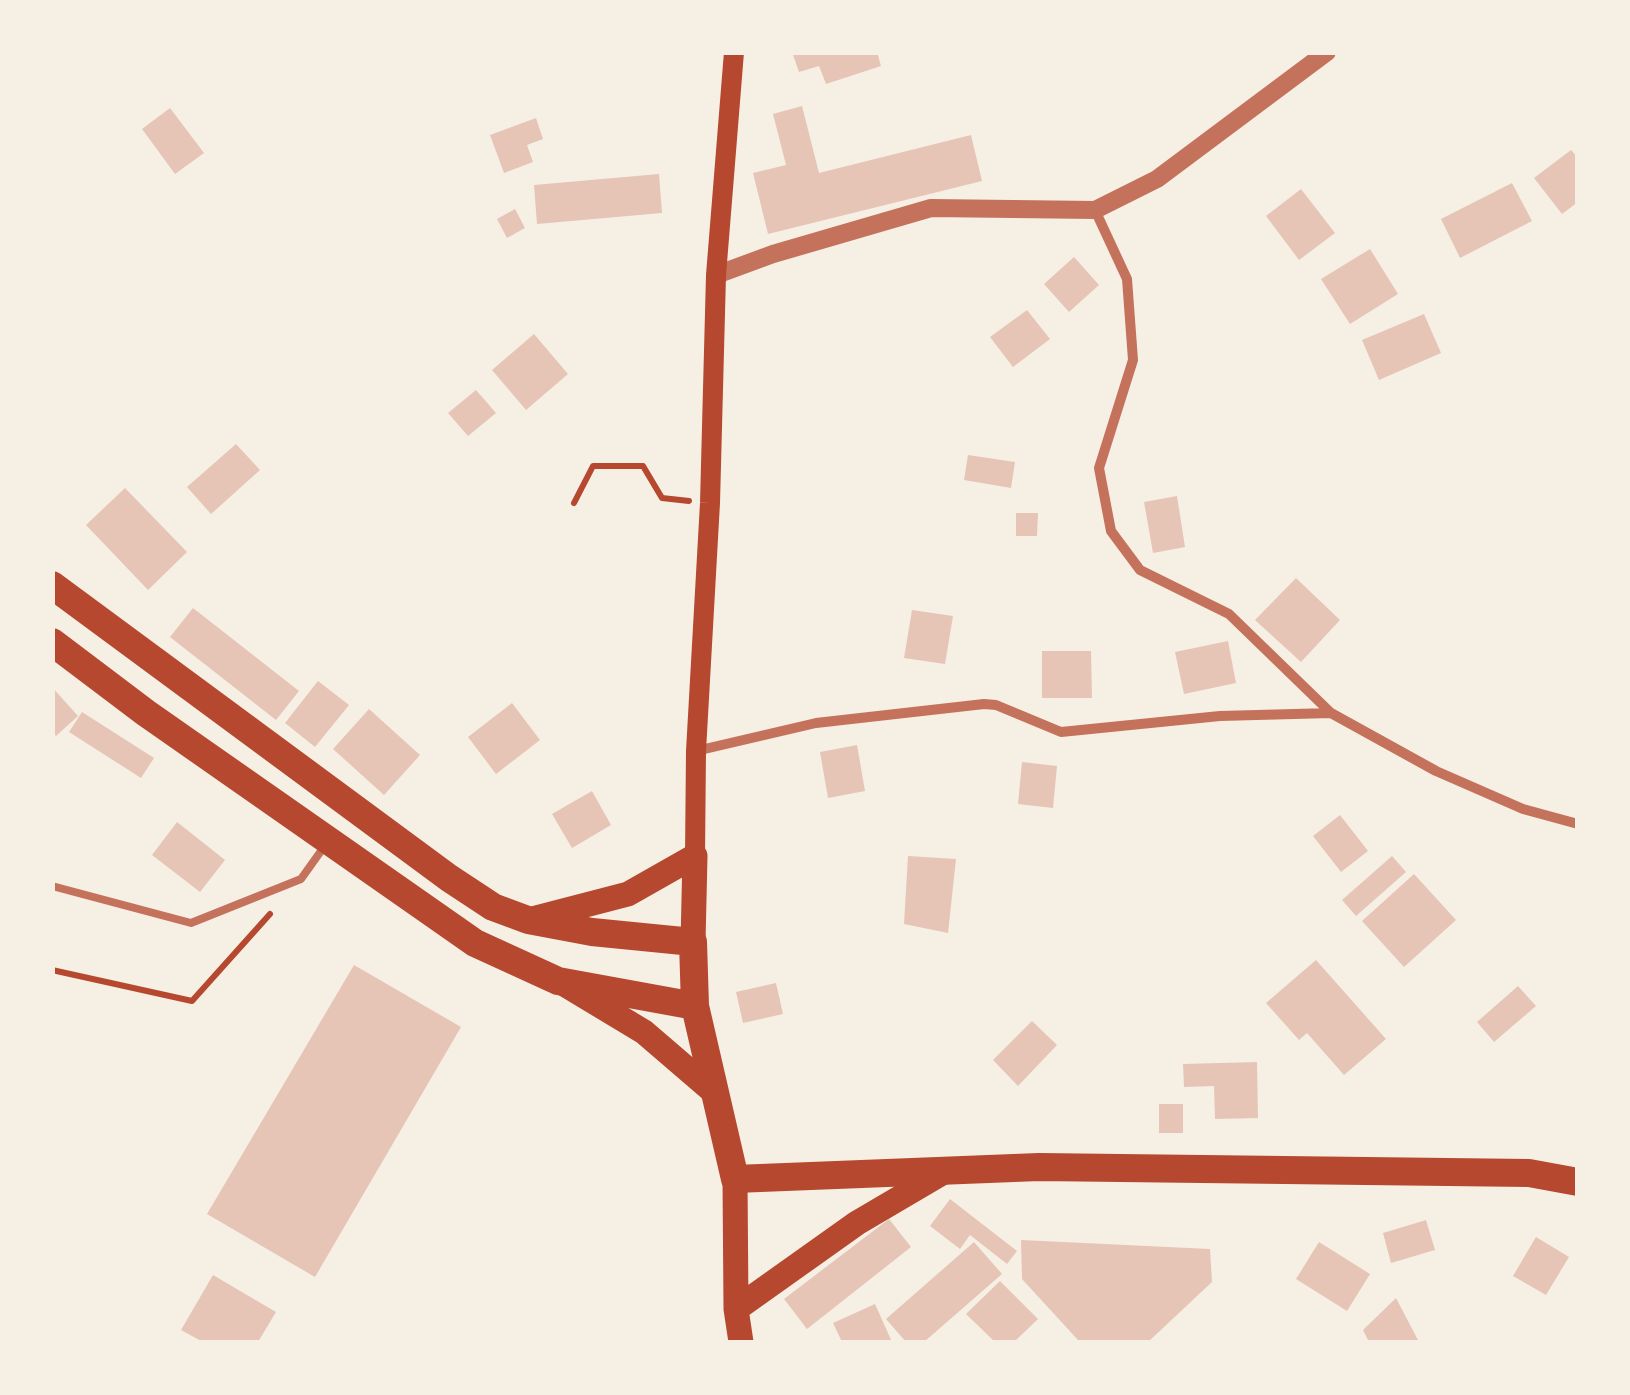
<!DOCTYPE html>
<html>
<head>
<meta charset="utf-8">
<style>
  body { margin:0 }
  #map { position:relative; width:1630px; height:1395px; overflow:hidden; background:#f6efe4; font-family:"Work Sans",sans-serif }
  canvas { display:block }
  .frame { position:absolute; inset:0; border:55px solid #f6efe4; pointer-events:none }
</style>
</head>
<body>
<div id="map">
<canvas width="1630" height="1395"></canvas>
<div class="frame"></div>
</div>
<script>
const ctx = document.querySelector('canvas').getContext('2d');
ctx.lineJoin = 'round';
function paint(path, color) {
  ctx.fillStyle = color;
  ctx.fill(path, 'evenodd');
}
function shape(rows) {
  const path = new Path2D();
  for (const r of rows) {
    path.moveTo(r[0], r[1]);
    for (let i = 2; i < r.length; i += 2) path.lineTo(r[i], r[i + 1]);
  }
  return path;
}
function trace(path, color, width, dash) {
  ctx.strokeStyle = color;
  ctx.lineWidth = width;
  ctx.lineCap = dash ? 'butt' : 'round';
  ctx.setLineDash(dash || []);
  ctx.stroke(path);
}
const building = shape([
  [792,52,877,52,881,66,826,84,819,66,799,72],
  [802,106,819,173,971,135,982,181,768,234,753,173,786,165,773,114],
  [170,108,204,153,175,174,142,129],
  [536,118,543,139,527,145,533,162,504,173,490,135],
  [1571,150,1578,158,1578,202,1562,214,1534,178],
  [659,174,662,213,537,224,534,185],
  [1512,183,1532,221,1460,258,1441,219],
  [1301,189,1335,233,1299,260,1266,216],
  [515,209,525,228,507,238,497,219],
  [1370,249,1398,294,1350,324,1321,279],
  [1074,257,1099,285,1069,312,1044,284],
  [1027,310,1050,339,1013,367,990,337],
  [1424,314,1441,353,1379,380,1362,340],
  [534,334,568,374,526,410,492,370],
  [476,390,496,413,468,436,448,413],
  [236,444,260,470,211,514,187,487],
  [968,455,1015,462,1011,488,964,480],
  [125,488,187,552,148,590,86,525],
  [1177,496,1185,547,1153,553,1144,502],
  [1016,513,1038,513,1037,536,1016,536],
  [1296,578,1340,620,1301,662,1255,620],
  [193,608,299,691,276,720,170,637],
  [912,610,953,616,945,664,904,658],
  [1228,641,1236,683,1184,694,1175,652],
  [1042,651,1091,651,1092,698,1042,698],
  [318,681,349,705,315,747,285,723],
  [52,687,78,716,56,736,52,732],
  [512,703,540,740,496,774,468,737],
  [369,709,420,755,384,795,333,749],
  [82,712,154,758,141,778,69,732],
  [857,745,865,791,828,798,820,752],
  [1022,762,1057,766,1053,808,1018,804],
  [592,791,611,825,572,848,552,814],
  [1340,815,1368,851,1341,872,1313,836],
  [177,822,225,860,200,892,152,855],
  [908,856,956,859,948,933,904,924],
  [1392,856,1406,872,1356,916,1342,900],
  [1414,874,1456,920,1404,967,1362,921],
  [1316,960,1386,1039,1344,1075,1307,1033,1299,1040,1266,1003],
  [354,965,461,1027,315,1277,207,1214],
  [776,983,783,1014,743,1023,736,992],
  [1518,986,1536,1006,1494,1042,1477,1022],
  [1032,1021,1057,1045,1018,1086,993,1060],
  [1257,1062,1258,1118,1215,1119,1214,1086,1184,1087,1183,1064],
  [1159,1104,1183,1104,1183,1133,1159,1133],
  [950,1199,1017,1251,1007,1264,970,1235,960,1249,930,1226],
  [889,1219,911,1247,807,1329,784,1299],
  [1426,1220,1435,1250,1391,1263,1383,1233],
  [1536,1237,1569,1257,1546,1295,1513,1276],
  [1021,1240,1210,1249,1212,1282,1148,1342,1088,1342,1078,1340,1022,1279],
  [974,1242,1002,1274,924,1342,906,1342,886,1319],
  [1319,1242,1370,1274,1347,1311,1296,1279],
  [213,1275,276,1312,258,1342,203,1342,181,1330],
  [1000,1281,1038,1319,1014,1342,995,1342,966,1314],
  [1396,1298,1419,1342,1369,1342,1363,1330],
  [875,1304,892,1342,842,1342,833,1323]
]);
const path = shape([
  [574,503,593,466,643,466,662,498,689,501],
  [52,970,192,1001,270,914]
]);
const service = shape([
  [52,886,191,923,301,879,326,844]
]);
const minor = shape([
  [1095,210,1127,279,1133,360,1099,468,1111,531,1140,570,1229,614,1331,713,1436,771,1523,809,1578,824],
  [696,751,816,723,984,704,996,705,1061,732,1220,716,1331,713]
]);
const tertiary = shape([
  [716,275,773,254,931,208,1095,210,1157,179,1327,52]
]);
const secondary = shape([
  [695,856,696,751,710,503,716,275,734,52]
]);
const primary = shape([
  [528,920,628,894,695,856],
  [693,942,695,856],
  [566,985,644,1032,715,1093],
  [735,1179,736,1309,741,1342],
  [736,1309,857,1223,942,1173]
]);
const trunk = shape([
  [52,585,449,878,493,907,528,920,592,932,693,942,695,1006,735,1179,1039,1167,1529,1173,1578,1182],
  [52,642,146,713,475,943,558,981,695,1006]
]);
paint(building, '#e6c5b7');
trace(path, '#b5482f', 6);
trace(service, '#c5725c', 8);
trace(minor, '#c5725c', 10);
trace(tertiary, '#c5725c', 18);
trace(secondary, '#b5482f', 20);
trace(primary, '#b5482f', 25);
trace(trunk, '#b5482f', 28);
</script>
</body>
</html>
